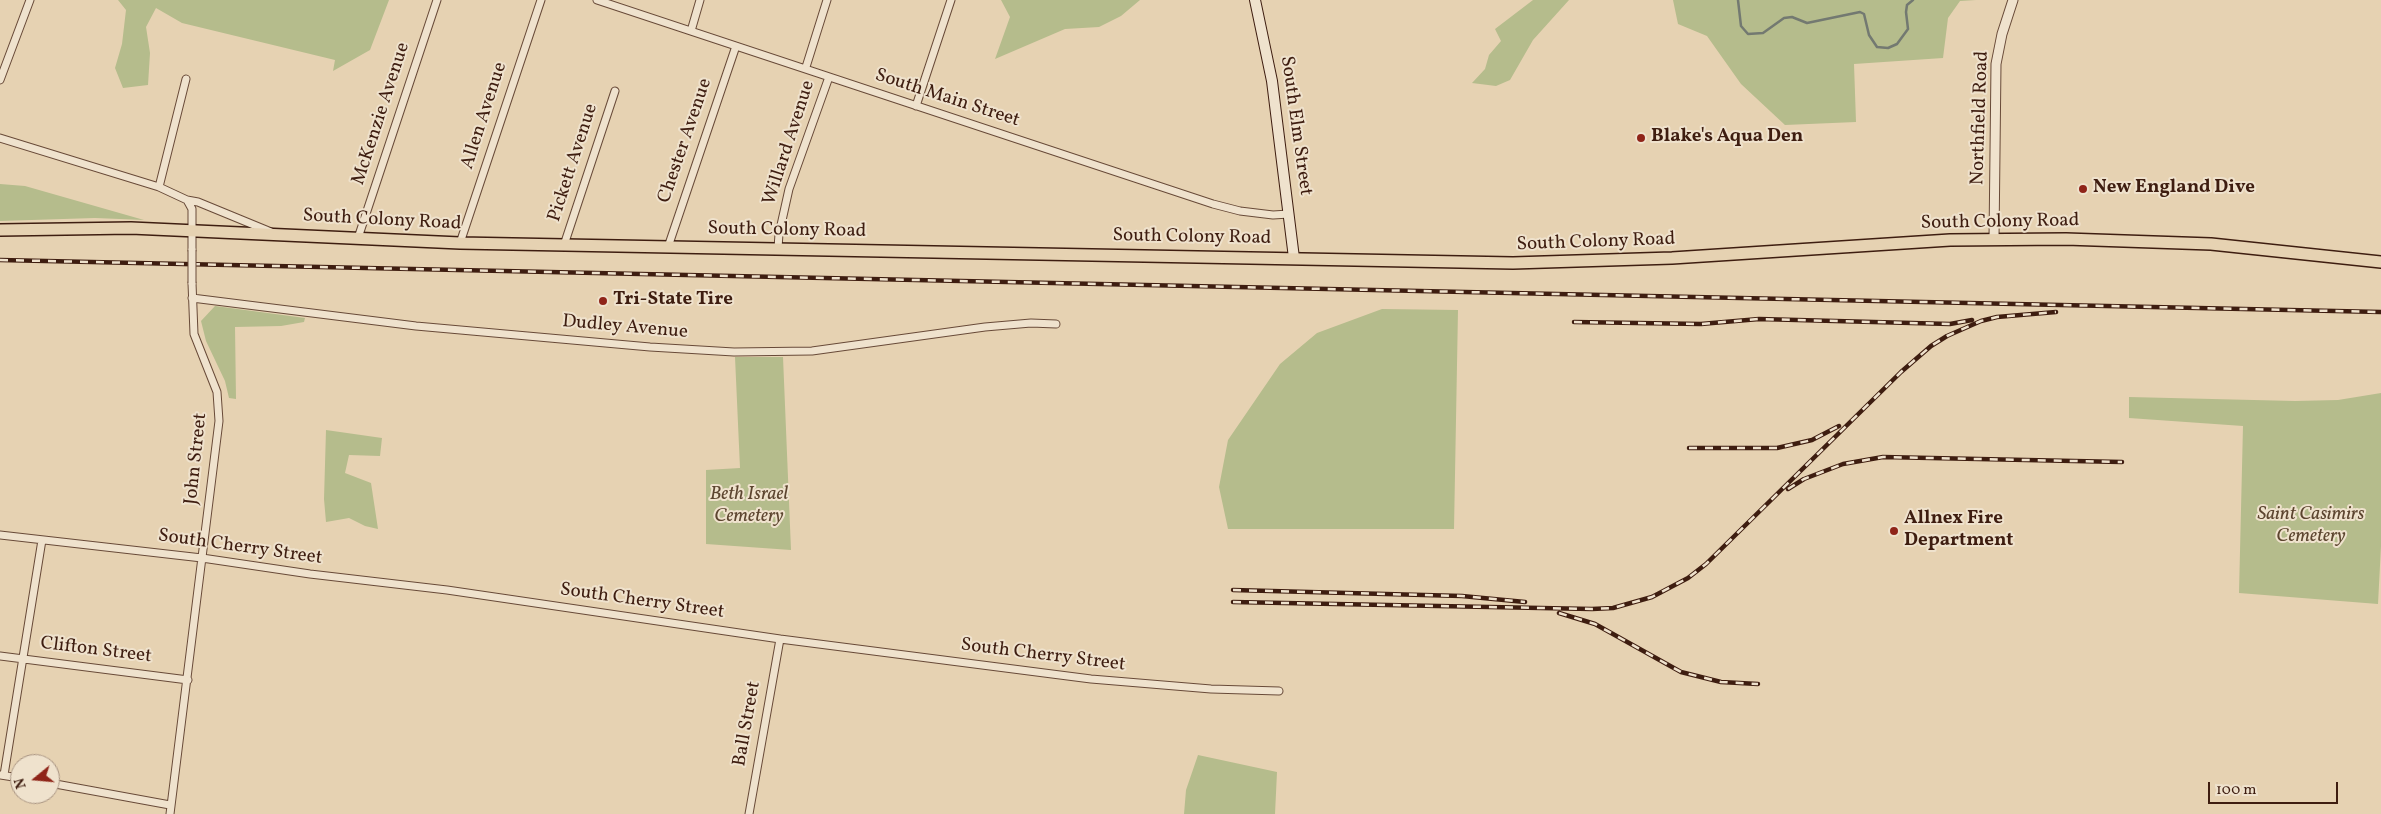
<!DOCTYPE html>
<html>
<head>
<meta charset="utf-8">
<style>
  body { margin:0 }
  #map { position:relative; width:2381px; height:814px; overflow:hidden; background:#e6d2b2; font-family:Vollkorn,serif }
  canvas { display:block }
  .north { position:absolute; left:10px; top:754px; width:50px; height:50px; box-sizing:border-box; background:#efe2cd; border:1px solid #a89381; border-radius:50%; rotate:253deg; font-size:14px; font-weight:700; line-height:20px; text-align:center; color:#3e1d10 }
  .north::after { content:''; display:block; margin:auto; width:18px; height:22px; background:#8f2418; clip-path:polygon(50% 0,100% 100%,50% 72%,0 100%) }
  .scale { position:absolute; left:2208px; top:782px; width:130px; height:22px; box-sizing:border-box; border:2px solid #3e1d10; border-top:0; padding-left:6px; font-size:15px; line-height:18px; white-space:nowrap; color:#3e1d10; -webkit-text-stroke:4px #efe2cd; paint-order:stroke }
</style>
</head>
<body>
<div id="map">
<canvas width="2381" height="814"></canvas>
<div class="north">N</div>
<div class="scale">100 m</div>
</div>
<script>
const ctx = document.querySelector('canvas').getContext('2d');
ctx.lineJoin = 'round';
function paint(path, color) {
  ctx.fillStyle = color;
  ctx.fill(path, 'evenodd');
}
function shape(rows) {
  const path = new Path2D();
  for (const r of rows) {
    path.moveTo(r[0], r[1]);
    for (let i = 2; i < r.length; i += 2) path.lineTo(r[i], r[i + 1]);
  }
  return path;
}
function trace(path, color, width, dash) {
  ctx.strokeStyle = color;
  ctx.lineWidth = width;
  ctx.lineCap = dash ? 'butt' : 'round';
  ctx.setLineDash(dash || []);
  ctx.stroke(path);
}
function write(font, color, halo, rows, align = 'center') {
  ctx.font = font + ' Vollkorn,serif';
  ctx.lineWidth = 4;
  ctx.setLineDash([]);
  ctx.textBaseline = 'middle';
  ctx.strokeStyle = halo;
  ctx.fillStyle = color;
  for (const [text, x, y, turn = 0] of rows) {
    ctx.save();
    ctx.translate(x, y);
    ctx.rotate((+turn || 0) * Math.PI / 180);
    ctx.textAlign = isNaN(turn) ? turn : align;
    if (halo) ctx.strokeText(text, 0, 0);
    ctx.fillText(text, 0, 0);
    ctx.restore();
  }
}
const green = shape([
  [118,0,389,0,370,50,333,71,335,60,182,23,156,8,146,27,150,53,148,85,123,88,115,68,122,44,126,10],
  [1001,0,1140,0,1121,16,1099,27,1065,29,995,59,1010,17],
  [1533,0,1569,0,1533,40,1510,80,1496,86,1472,83,1485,69,1489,55,1501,41,1495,29],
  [1673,0,1976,0,1960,1,1948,18,1943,58,1854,64,1856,122,1785,125,1741,84,1707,36,1678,24],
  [0,184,25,186,144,220,95,218,0,221],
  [215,306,305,318,304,322,281,326,235,327,236,399,229,398,225,381,206,341,201,321],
  [1382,309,1458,310,1454,529,1228,529,1219,487,1228,440,1280,364,1317,333],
  [735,357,783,357,791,550,706,544,706,470,740,468],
  [2381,393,2381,546,2378,604,2239,593,2243,426,2129,418,2129,397,2295,401,2338,400],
  [326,430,382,438,380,456,349,455,345,473,371,483,378,529,365,526,349,518,326,522,324,499],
  [1198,755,1277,772,1275,814,1184,814,1186,790]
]);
const stream = shape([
  [1738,0,1741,26,1748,34,1763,33,1784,18,1792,17,1807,23,1860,12,1864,14,1869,35,1877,47,1888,48,1897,44,1908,29,1906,12,1907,5,1913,0]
]);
const minor = shape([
  [597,0,1213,204,1240,211,1273,215,1289,214],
  [691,31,700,0],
  [806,67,827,0],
  [0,80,30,0],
  [916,106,951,0],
  [0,138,159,187,187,200,198,202,271,232],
  [159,187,186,79],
  [187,200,192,209,192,250],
  [358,238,437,0],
  [460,243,541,0],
  [564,245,615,91],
  [668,247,736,46],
  [778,248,779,234,789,189,829,77],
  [192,298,416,326,650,347,734,352,812,351,985,327,1031,323,1056,324],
  [0,535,202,558,310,574,447,590,780,639,1091,679,1211,689,1279,691],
  [0,656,188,680],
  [0,775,20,778],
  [4,775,42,540],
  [50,783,170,805],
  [170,814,219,421,217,392,194,334,192,283],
  [749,814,780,639]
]);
const tertiary = shape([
  [1994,239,1996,64,2002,34,2013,0]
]);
const secondary = shape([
  [1255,0,1272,81,1294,258]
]);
const primary = shape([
  [0,230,131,228,460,243,1513,263,1672,258,1950,240,2066,239,2211,244,2381,262]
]);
const rail = shape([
  [0,260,2381,312],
  [1574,322,1701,324,1759,319,1950,324,1972,320],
  [1689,448,1777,448,1812,440,1839,426],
  [1788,489,1804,479,1843,464,1883,457,2122,462],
  [1233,590,1462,596,1525,602],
  [1233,602,1592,609,1613,608,1652,597,1688,578,1706,564,1901,372,1931,346,1947,336,1981,321,1997,317,2056,312],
  [1559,613,1595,624,1681,672,1721,682,1758,684]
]);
const minorBridge = shape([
  [192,283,192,250]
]);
const markers = [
  [1641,138,5,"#8f2418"],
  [2083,189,5,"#8f2418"],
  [603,301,5,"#8f2418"],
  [1894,531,5,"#8f2418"]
];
const streetNames = [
  ["South Main Street",947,99,18],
  ["McKenzie Avenue",382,114,-72],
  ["Allen Avenue",485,116,-72],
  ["Northfield Road",1981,118,-88],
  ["South Elm Street",1295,126,82],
  ["Chester Avenue",686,141,-71],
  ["Willard Avenue",790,143,-72],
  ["Pickett Avenue",574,163,-72],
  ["South Colony Road",382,221,3],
  ["South Colony Road",2000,223,-1],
  ["South Colony Road",787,231,1],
  ["South Colony Road",1192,238,1],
  ["South Colony Road",1596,243,-2],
  ["Dudley Avenue",625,328,5],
  ["John Street",197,459,-84],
  ["South Cherry Street",240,548,8],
  ["South Cherry Street",642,602,8],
  ["Clifton Street",96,651,7],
  ["South Cherry Street",1043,656,7],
  ["Ball Street",748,724,-80]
];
const poiNames = [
  ["Blake's Aqua Den",1651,138],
  ["New England Dive",2093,189],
  ["Tri-State Tire",613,301],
  ["Allnex Fire",1904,520],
  ["Department",1904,542]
];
const parkNames = [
  ["Beth Israel",749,496],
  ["Cemetery",749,518],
  ["Saint Casimirs",2311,516],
  ["Cemetery",2311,538]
];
paint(green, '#b5bc8c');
trace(stream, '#737971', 2.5);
trace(minor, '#684a38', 9);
trace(tertiary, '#684a38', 11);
trace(secondary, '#3e1d10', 12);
trace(primary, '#3e1d10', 14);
trace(minor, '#efe2cd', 7);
trace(tertiary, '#efe2cd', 9);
trace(secondary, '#efe2cd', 10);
trace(primary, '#e6d2b2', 11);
trace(rail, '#3e1d10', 4.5);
trace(rail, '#efe2cd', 2.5, [8]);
trace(minorBridge, '#684a38', 9, []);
trace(minorBridge, '#efe2cd', 7);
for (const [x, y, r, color] of markers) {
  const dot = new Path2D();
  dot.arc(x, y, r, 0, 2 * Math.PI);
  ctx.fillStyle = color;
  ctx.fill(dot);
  trace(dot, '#efe2cd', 2);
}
write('19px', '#3e1d10', '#efe2cd', streetNames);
write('bold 19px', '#3e1d10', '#efe2cd', poiNames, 'left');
write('italic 19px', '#5c452f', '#efe2cd', parkNames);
</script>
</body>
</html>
